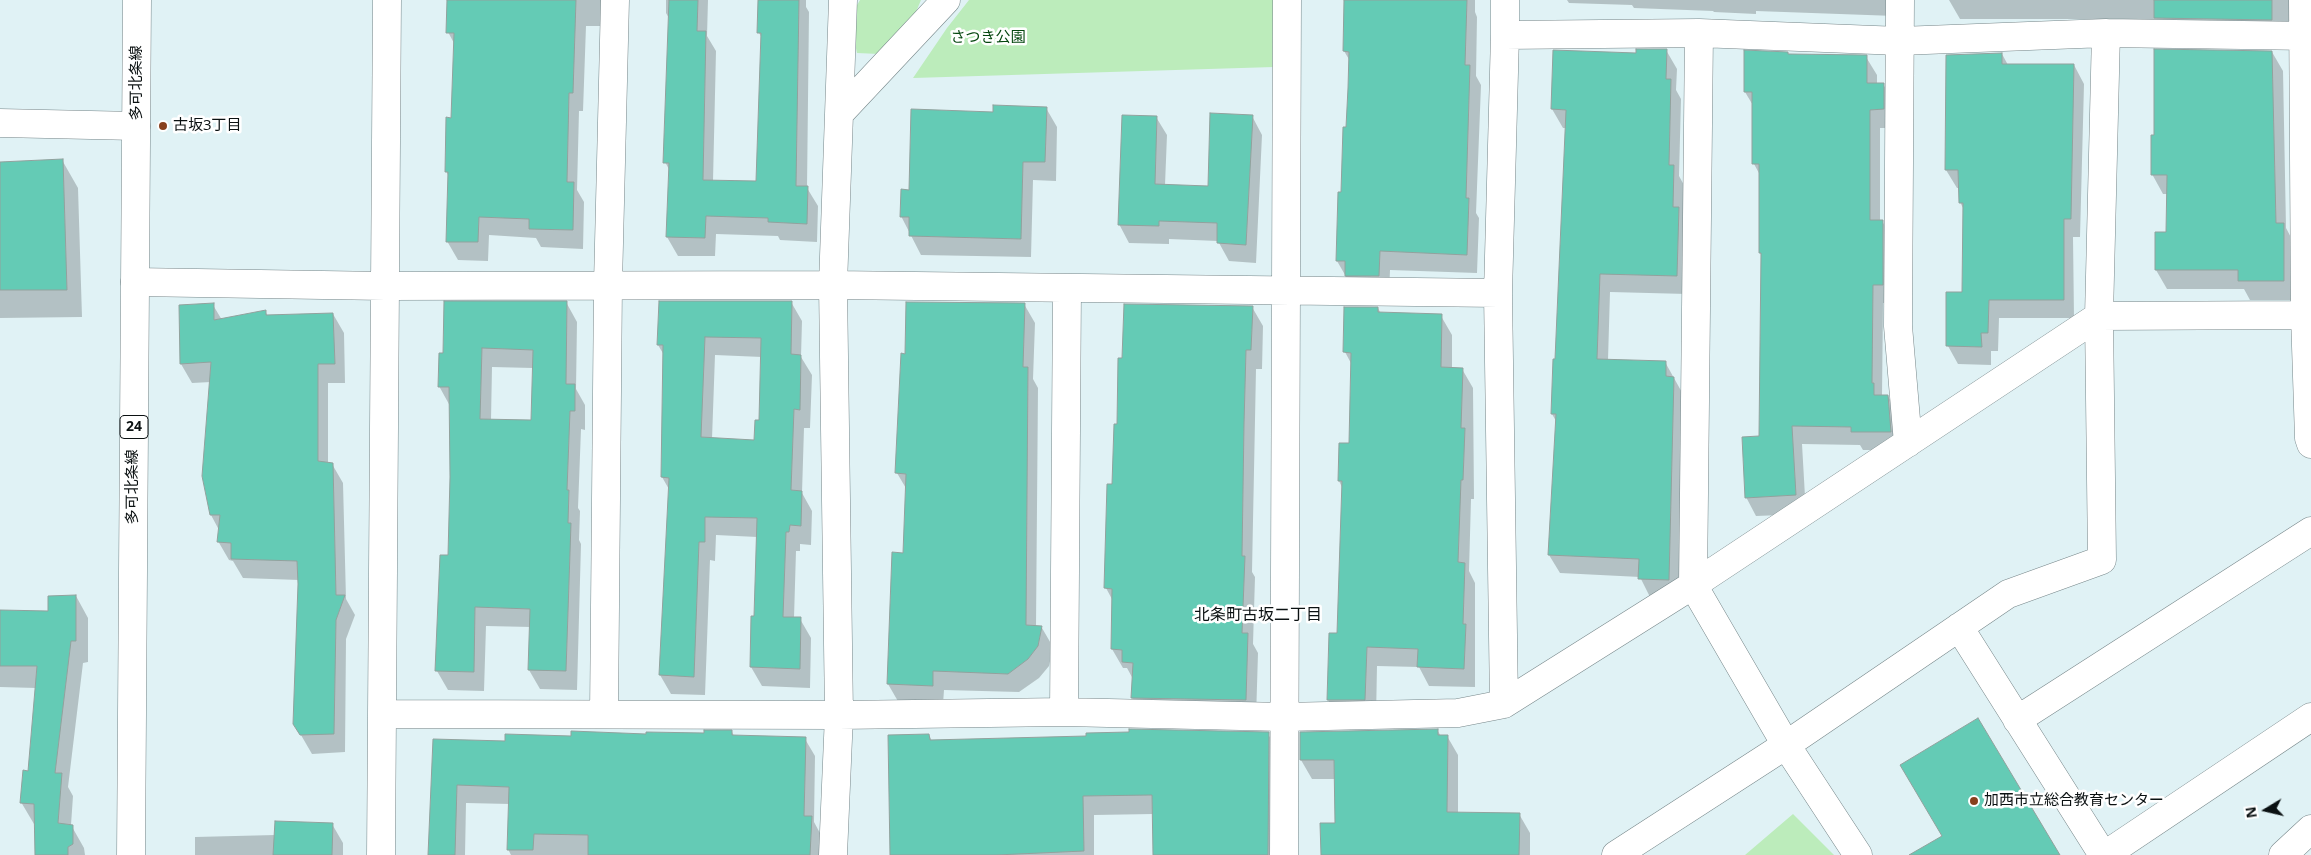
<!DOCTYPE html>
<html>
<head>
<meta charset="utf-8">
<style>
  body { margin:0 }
  #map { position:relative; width:2311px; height:855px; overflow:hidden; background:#e0f2f5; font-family:"Open Sans",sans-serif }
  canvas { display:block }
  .north { position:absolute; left:2241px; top:785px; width:50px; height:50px; -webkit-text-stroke:4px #fff; paint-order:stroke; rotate:261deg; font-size:14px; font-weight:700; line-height:20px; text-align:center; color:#0b1112 }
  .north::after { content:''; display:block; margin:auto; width:18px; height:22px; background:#0b1112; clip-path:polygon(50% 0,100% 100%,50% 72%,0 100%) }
</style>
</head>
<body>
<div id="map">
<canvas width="2311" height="855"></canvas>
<div class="north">N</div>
</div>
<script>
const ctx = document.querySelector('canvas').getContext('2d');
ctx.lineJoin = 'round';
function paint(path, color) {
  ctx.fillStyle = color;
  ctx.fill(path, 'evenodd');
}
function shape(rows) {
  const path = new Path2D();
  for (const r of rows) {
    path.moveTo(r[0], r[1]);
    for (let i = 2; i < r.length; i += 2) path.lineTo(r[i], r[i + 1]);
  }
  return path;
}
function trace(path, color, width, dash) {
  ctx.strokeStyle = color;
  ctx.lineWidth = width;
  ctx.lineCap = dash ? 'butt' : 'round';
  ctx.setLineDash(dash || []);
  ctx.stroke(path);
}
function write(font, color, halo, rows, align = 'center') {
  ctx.font = font + ' "Open Sans","Noto Sans JP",sans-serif';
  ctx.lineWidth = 5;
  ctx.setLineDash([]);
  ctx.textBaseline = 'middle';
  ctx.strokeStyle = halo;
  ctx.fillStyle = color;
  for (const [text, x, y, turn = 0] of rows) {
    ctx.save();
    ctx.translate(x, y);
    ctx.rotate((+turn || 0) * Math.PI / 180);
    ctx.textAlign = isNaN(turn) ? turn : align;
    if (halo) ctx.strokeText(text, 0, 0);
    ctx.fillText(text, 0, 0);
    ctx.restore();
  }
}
const green = shape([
  [860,0,921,0,913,19,879,54,857,53,852,30,856,7],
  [969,0,1274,0,1274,67,913,78,947,28],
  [1793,814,1834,855,1745,855]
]);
const shadow = shape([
  [448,0,607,0,606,26,586,26,583,111,579,111,577,190,584,202,583,249,541,247,536,238,489,235,488,261,458,260,447,241,449,177,446,171,452,119,455,45,448,32],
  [666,0,708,0,707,36,716,51,713,181,757,183,762,38,759,33,759,0,806,0,806,7,809,12,807,188,818,206,817,242,780,240,778,236,716,234,715,256,678,256,667,237,670,171,665,162,670,20,666,13],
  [1345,0,1475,0,1475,12,1477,17,1476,76,1481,85,1476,213,1479,218,1477,273,1390,270,1389,295,1348,280,1337,261,1348,129,1350,61,1344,51],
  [1567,0,1896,0,1895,16,1756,11,1756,14,1714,12,1713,11,1634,8,1632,5,1569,3],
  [1949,0,2301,0,2298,27,2109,27,2104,19,1960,19],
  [1666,50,1677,69,1676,90,1681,99,1679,176,1684,185,1683,217,1689,227,1687,294,1610,292,1608,360,1665,362,1684,396,1679,598,1650,597,1640,577,1560,573,1549,555,1556,421,1552,414,1557,360,1566,128,1563,128,1552,109,1637,55],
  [2272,52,2283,71,2286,228,2294,243,2295,300,2250,300,2244,289,2167,289,2156,270,2167,233,2168,194,2163,194,2152,174,2155,136],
  [1788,53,1789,55,1866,57,1877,75,1877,84,1883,84,1894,103,1894,128,1880,128,1880,221,1882,221,1893,240,1893,303,1883,303,1882,396,1888,396,1898,415,1901,450,1863,450,1860,445,1802,444,1806,514,1756,516,1746,497,1760,437,1762,256,1760,253,1760,175,1754,164,1754,107,1745,92],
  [2002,54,2008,65,2074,65,2084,84,2080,237,2073,237,2074,318,1999,318,1998,351,1991,351,1991,365,1958,364,1948,346,1948,293,1964,293,1964,210,1960,202,1960,188,1957,188,1946,170],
  [1046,108,1057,127,1056,181,1033,180,1031,257,921,255,901,216,910,191],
  [1252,116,1262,135,1256,263,1229,261,1218,241,1169,239,1169,244,1129,243,1119,224,1156,117,1167,135,1165,185,1209,187],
  [62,160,78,188,82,317,0,318,0,163],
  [566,302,577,322,576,389,585,405,585,430,581,429,578,508,580,511,579,540,581,544,577,690,540,689,529,670,531,627,486,626,484,691,448,690,437,671,449,556,452,477,450,406,439,386,440,354],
  [492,367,533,368,532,421,491,420],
  [791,302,802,321,801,357,812,375,810,428,804,428,802,493,812,511,811,545,800,544,800,551,796,551,794,618,800,619,811,638,810,688,762,686,751,667,755,617,757,537,716,535,715,561,710,560,705,695,671,694,660,675,670,491,662,477,664,355,658,345],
  [715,355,762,357,760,421,756,441,712,439],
  [1024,304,1035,323,1033,379,1038,388,1036,627,1042,628,1053,647,1049,666,1039,678,1019,692,944,690,943,704,899,703,888,684,905,554,907,490,897,473,906,355],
  [213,305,222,320,265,311,268,316,333,314,344,333,345,383,328,383,328,464,332,464,343,483,346,599,355,615,346,639,345,752,312,754,294,723,299,580,243,578,233,561,229,560,218,541,219,530,211,515,211,382,192,383,181,364,180,306],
  [1252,307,1263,326,1262,369,1256,369,1252,572,1255,577,1253,644,1258,653,1256,719,1143,716,1132,698,1133,679,1127,668,1123,668,1112,649,1113,601,1106,588,1113,486],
  [1378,308,1381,314,1441,316,1452,335,1452,369,1462,369,1473,388,1474,499,1471,499,1469,571,1475,583,1475,687,1429,686,1419,667,1377,666,1376,718,1339,719,1328,700,1331,634,1339,634,1343,489,1339,481,1350,444,1352,365,1345,352],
  [76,596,88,618,88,662,83,663,68,787,73,796,71,825,84,848,85,855,37,855,36,824,34,824,21,802,29,772,36,688,0,687,0,611,49,612],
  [1437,730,1441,736,1447,736,1458,755,1458,813,1519,814,1530,833,1530,855,1322,855,1337,824,1336,779,1312,779,1301,760,1301,733],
  [732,732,734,736,805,739,815,756,814,822,821,835,820,855,511,855,508,849,510,804,466,803,465,855,429,855,434,740,506,742,572,738,706,734],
  [1268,734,1279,753,1279,855,1154,855,1153,814,1094,815,1094,855,891,855,929,735,932,741],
  [332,824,343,843,343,855,195,855,195,837,275,835]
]);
const building = shape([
  [447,0,576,0,573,93,569,93,567,182,574,182,573,230,529,229,529,219,479,217,478,242,446,242,448,172,445,172,446,117,451,118,454,33,446,33,447,0],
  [669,0,698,0,697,31,706,31,703,180,756,181,761,33,757,33,758,0,799,0,796,186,808,186,807,224,768,222,768,218,706,216,705,238,666,237,669,163,663,163,669,0],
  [1344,0,1467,0,1465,65,1470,65,1466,198,1469,198,1467,255,1380,251,1379,276,1345,276,1345,261,1336,261,1338,192,1341,192,1343,127,1346,127,1348,88,1349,52,1343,51,1344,0],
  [2154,0,2272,0,2272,20,2154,18,2154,0],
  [1636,49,1667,49,1666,79,1671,79,1669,165,1674,165,1673,207,1679,207,1677,276,1600,274,1597,359,1666,361,1666,376,1674,377,1669,580,1638,579,1639,559,1548,555,1556,414,1551,414,1553,359,1555,359,1566,110,1551,109,1553,50,1636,53,1636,49],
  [2154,49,2272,51,2276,223,2284,223,2284,281,2238,281,2238,270,2155,270,2155,232,2166,232,2167,175,2151,175,2151,135,2154,135,2154,49],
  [1744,50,1788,52,1788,54,1867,55,1867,83,1884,83,1884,109,1870,110,1870,220,1883,220,1883,285,1873,285,1872,383,1874,383,1874,395,1888,395,1891,432,1851,432,1851,427,1792,426,1796,495,1745,498,1742,437,1759,436,1761,253,1759,253,1759,164,1752,164,1752,92,1744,92,1744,50],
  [2002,53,2002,64,2074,64,2071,219,2064,219,2064,300,1989,300,1988,333,1981,333,1982,347,1946,346,1946,292,1962,292,1963,203,1959,203,1958,170,1945,170,1946,55,2002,53],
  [993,105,1047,107,1045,162,1023,162,1021,239,909,236,909,217,900,217,901,189,909,190,911,109,993,112,993,105],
  [1210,113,1253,115,1246,245,1217,243,1217,223,1159,221,1159,226,1118,225,1122,115,1157,116,1155,184,1208,186,1210,113],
  [63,159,67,290,0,290,0,162,63,159],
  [444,301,567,301,566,384,575,384,575,411,570,411,567,490,569,490,568,523,571,523,566,671,528,670,530,609,475,607,474,672,435,671,440,555,448,555,450,477,449,387,438,387,439,353,443,353,444,301],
  [482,348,533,350,531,420,480,419,482,348],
  [659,301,792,301,791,354,801,355,800,410,794,409,791,490,802,491,801,526,790,525,789,532,786,532,783,617,801,617,800,669,750,667,751,616,754,616,757,518,705,517,705,542,699,542,694,677,659,675,669,478,661,477,663,345,657,345,659,301],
  [705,337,761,338,759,420,755,420,754,440,701,437,705,337],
  [906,302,1025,303,1023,367,1028,367,1026,625,1042,626,1038,646,1028,659,1008,674,933,671,933,686,887,684,892,552,903,553,906,474,895,473,901,353,905,354,906,302],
  [214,303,214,320,266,310,266,315,333,313,335,364,318,364,318,461,333,463,336,595,345,595,336,620,334,734,300,735,293,724,298,584,297,561,231,559,231,543,217,542,220,515,210,515,202,476,211,362,180,364,179,305,214,303],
  [1124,304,1253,306,1251,350,1246,350,1244,424,1242,556,1245,556,1242,633,1248,633,1246,700,1131,698,1133,663,1122,662,1122,650,1111,649,1112,589,1104,588,1107,484,1112,484,1114,424,1117,424,1118,358,1122,358,1124,304],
  [1344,307,1378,307,1378,312,1442,314,1441,367,1463,368,1461,428,1465,428,1463,480,1461,480,1458,562,1465,563,1463,624,1466,624,1464,669,1417,667,1418,649,1367,647,1365,700,1327,700,1329,633,1337,633,1342,481,1338,481,1339,443,1349,443,1351,353,1343,352,1344,307],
  [76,595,76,641,71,641,55,773,62,773,58,823,73,825,73,844,68,847,68,855,35,855,34,804,20,803,23,770,28,771,37,666,0,666,0,610,48,611,48,596,76,595],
  [1978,718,2060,855,1909,855,1942,836,1900,765,1978,718],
  [1129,729,1269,732,1268,855,1153,855,1152,795,1083,796,1084,851,996,855,890,855,888,735,929,734,930,740,1086,736,1086,733,1129,732,1129,729],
  [1438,729,1438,735,1448,735,1447,812,1520,813,1519,855,1321,855,1320,823,1335,823,1334,760,1300,760,1300,732,1438,729],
  [704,730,732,730,732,735,806,737,804,816,812,816,810,855,588,855,588,835,534,834,533,850,507,850,509,787,457,785,455,855,428,855,433,739,505,741,505,734,571,736,571,731,646,734,646,732,704,733,704,730],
  [275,821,333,823,332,855,273,855,275,821]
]);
const street = shape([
  [1900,0,1898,326,1908,443],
  [2303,0,2305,315,2309,438,2311,444],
  [1699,33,1693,585,1786,745,1858,855],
  [1505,35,1699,33,1900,41,2106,33,2311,36],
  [840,113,946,0],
  [0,123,136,126],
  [135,282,385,286,833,285,1498,293],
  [1959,627,2103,855],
  [1504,704,1498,293,1505,35,1505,0],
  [1064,712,1067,289],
  [383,714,839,715,1064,712,1284,717,1458,713,1504,704,1693,585,2099,316,2305,315],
  [604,714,608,284,615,0],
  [2017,720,2311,531],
  [381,855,387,0],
  [833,855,839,715,833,285,843,0],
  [1284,855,1287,0],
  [1616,855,1786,745,2008,594,2102,560,2099,316,2106,33],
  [2105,855,2311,717],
  [2283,855,2311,829]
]);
const primary = shape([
  [131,855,137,0]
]);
const markers = [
  [163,126,5,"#87401d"],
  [1974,801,5,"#87401d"]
];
const shields = [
  [134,427,28]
];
const shieldNames = [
  ["24",134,427]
];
const parkNames = [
  ["さつき公園",988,38]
];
const streetNames = [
  ["多可北条線",137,83,-90],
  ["多可北条線",133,487,-90]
];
const poiNames = [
  ["古坂3丁目",173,126],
  ["加西市立総合教育センター",1984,801]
];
const neighbourhoodNames = [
  ["北条町古坂二丁目",1258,615]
];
paint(green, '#bcecbb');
paint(shadow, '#0003');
paint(building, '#64cbb5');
trace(building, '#92a19d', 1);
trace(street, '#768689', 29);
trace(primary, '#768689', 29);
trace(street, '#fff', 28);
trace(primary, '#fff', 28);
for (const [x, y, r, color] of markers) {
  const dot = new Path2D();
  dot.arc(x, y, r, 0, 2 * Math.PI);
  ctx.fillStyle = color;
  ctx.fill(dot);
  trace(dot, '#fff', 2);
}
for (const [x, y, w] of shields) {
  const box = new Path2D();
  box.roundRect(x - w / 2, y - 11.5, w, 23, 4);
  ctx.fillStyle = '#fff';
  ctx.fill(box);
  trace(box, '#0b1112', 1);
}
write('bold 14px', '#0b1112', null, shieldNames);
write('15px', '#05470f', '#fff', parkNames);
write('15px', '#0b1112', '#fff', streetNames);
write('15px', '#0b1112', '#fff', poiNames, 'left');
write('16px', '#0b1112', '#fff', neighbourhoodNames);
</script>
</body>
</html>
